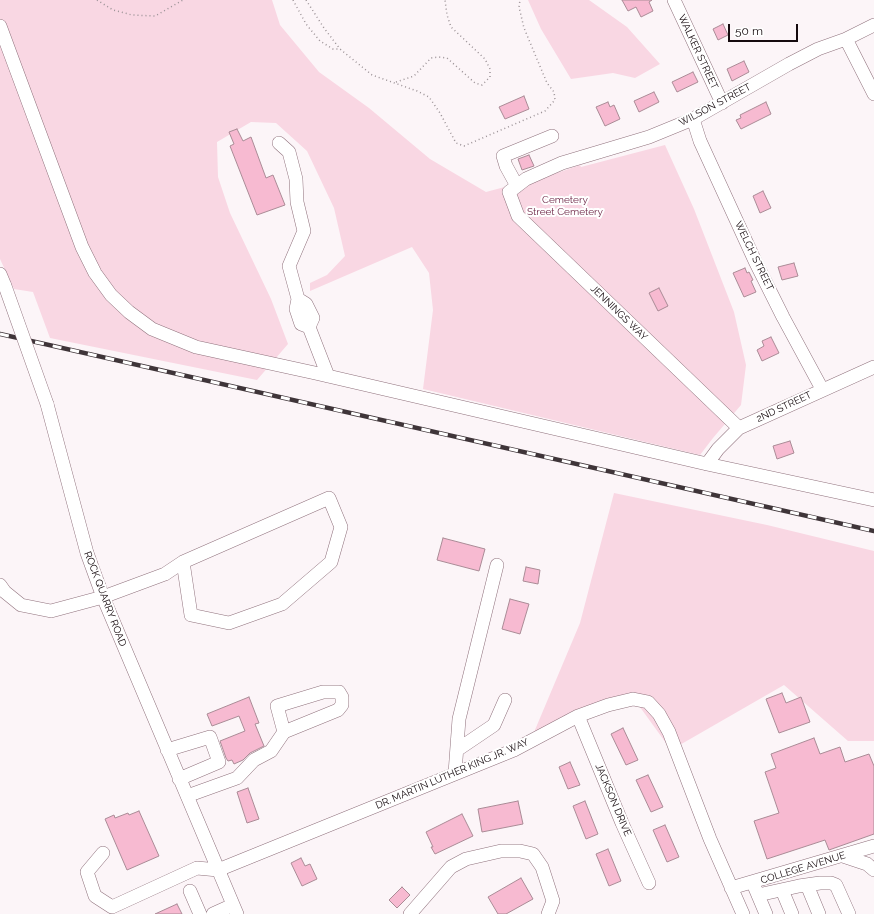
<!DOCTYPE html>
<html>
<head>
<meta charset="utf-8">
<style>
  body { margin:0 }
  #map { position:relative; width:874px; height:914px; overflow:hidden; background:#fcf5f8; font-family:Raleway,sans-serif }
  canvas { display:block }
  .scale { position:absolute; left:728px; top:24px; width:70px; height:18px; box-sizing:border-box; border:2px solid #150a0e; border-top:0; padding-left:5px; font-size:12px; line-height:14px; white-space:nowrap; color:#150a0e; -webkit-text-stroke:3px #fff; paint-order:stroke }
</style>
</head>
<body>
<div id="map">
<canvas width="874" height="914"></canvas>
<div class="scale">50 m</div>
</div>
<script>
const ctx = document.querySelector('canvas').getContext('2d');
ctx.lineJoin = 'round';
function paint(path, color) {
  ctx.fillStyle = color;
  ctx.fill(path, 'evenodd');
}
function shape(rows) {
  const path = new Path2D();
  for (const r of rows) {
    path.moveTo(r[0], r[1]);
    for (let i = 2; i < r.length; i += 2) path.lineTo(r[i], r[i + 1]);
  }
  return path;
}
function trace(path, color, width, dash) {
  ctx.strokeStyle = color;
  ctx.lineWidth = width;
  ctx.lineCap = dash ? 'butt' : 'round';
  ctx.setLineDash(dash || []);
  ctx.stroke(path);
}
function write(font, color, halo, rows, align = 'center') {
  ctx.font = font + ' Raleway,sans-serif';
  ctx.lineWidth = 4;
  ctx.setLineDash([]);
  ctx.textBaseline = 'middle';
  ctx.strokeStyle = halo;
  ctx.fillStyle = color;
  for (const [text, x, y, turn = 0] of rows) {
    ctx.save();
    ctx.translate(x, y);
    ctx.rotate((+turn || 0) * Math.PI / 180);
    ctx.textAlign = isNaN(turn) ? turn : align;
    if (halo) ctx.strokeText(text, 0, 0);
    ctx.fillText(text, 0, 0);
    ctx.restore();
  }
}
const green = shape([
  [0,0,272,0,280,25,319,72,369,108,430,159,486,192,560,172,580,165,581,167,665,145,694,209,734,312,746,365,741,405,713,438,700,455,423,389,433,310,429,273,412,247,310,291,310,283,327,275,345,256,334,208,307,151,276,123,251,122,217,142,218,177,230,213,271,299,288,344,257,380,50,338,33,292,14,289,0,259],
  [528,0,589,0,627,27,660,64,635,78,613,73,571,79,541,29],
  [614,493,767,525,874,551,874,741,848,741,784,685,671,750,632,696,532,737,580,623]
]);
const building = shape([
  [622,0,652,0,649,2,653,11,641,17,636,7,628,11,622,0],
  [723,24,728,35,718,40,713,29,723,24],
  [744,61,749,72,732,81,727,69,744,61],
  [693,72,698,82,677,92,672,82,693,72],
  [654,92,659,102,639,112,634,101,654,92],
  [524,96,529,109,505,119,499,107,524,96],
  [608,102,610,107,614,105,620,119,605,126,596,107,608,102],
  [766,102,771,114,741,129,736,120,741,118,740,115,766,102],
  [237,129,243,141,251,137,266,178,273,175,285,205,257,215,230,146,234,144,229,132,237,129],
  [529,155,534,166,522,170,518,159,529,155],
  [763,191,771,208,760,213,753,196,763,191],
  [794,263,798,276,782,280,778,267,794,263],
  [745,268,747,273,749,272,753,280,751,281,756,292,744,297,733,273,745,268],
  [659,288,668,306,658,311,649,293,659,288],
  [771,337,779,353,762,361,757,350,764,346,762,341,771,337],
  [790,441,794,453,777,459,773,446,790,441],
  [443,538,485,549,479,571,437,560,443,538],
  [526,567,540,570,538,584,523,581,526,567],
  [510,599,529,604,520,634,502,629,510,599],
  [782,693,786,703,801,697,810,722,779,733,766,699,782,693],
  [249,697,259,723,255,724,264,746,250,753,243,760,234,764,232,760,228,761,226,758,220,741,245,731,239,716,212,726,207,714,249,697],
  [623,728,638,760,626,765,611,734,623,728],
  [814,738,820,754,840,747,845,762,869,754,874,766,874,834,829,850,825,840,767,859,754,821,779,813,765,772,776,768,771,754,814,738],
  [570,762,580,785,568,789,559,767,570,762],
  [648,775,663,807,651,812,636,780,648,775],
  [248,788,259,819,247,823,237,792,248,788],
  [518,801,523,824,482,832,478,809,518,801],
  [585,801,598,834,586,839,573,806,585,801],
  [139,811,159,856,127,870,105,819,114,815,115,818,128,813,129,815,139,811],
  [462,814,473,836,435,854,431,847,433,847,426,832,462,814],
  [665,825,679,857,667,862,653,830,665,825],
  [608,849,621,881,609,886,596,854,608,849],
  [301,858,305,866,310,864,317,879,302,886,291,863,301,858],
  [521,878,533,899,506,914,498,914,488,897,521,878],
  [402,887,410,895,397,908,389,900,402,887],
  [177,904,182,914,155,914,177,904]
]);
const path = shape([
  [97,0,113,10,132,15,155,16,183,0],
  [293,0,306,24,320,41,333,49,340,49],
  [306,0,324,28,340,49,372,75,417,91,429,97,440,113,456,143,464,146,545,111,555,100,554,92,547,83,524,28,519,7,520,0],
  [396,82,414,76,431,58,439,57,447,58,475,83,482,85,490,77,490,69,485,59,451,27,447,15,445,0]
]);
const minor = shape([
  [674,0,722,103],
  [0,26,82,247,95,273,111,295,129,312,152,329,196,347,315,373,707,464,874,500],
  [846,39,874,94],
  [693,119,700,141,755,261,783,317,822,389],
  [279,143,289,152,296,179,297,202,304,231,289,266,298,299],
  [517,186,506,166,503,156,552,136],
  [0,274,5,286],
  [309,327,301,324,296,309,298,299,306,304,313,318,309,327,328,376],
  [47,404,87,553,103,597,237,914],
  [739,428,518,216,509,192,526,179,562,163,649,137,693,119,789,64,818,49,846,39,874,25],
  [707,464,718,449,739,428,874,367],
  [0,585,5,592,21,605,51,611,103,597,165,574,183,562,329,498,341,527,331,562,282,604,229,623,191,615,183,562],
  [578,716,622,823,649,883],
  [167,750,210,737,219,762,179,779],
  [457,750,494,725,505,700],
  [455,773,459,719,497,565],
  [187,796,237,778,254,760,271,751,284,732,338,710,342,705,342,697,339,692,323,692,277,706,284,732],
  [103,853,87,872,95,896,112,907,197,868,218,870,514,750,578,716,608,705,633,699,648,702,659,714,669,732,710,839,743,914],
  [843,856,867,864,874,870],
  [807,885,819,914],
  [731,888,874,846],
  [755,888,766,914],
  [782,890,792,914],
  [190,891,200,914],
  [758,895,799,886,820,883,831,883,836,885,849,914],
  [213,914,233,905],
  [410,914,451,867,466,859,501,851,520,851,533,854,542,867,553,901,548,914]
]);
const rail = shape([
  [0,334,874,531]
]);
const minorBridge = shape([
  [5,286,47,404]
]);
const streetNames = [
  ["WALKER STREET",698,52,65],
  ["WILSON STREET",715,105,-28],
  ["WELCH STREET",754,256,64],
  ["JENNINGS WAY",619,313,44],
  ["2ND STREET",784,407,-25],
  ["ROCK QUARRY ROAD",105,599,69],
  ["DR. MARTIN LUTHER KING JR. WAY",452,774,-23],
  ["JACKSON DRIVE",613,800,67],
  ["COLLEGE AVENUE",803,868,-17]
];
const parkNames = [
  ["Cemetery",565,200],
  ["Street Cemetery",565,212]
];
paint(green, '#f9d7e3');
paint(building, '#f7bad1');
trace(building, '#aa8b96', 1);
trace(minor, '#90727d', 14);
trace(path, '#9b9296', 1.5, [1, 3]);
trace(minor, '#fff', 13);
trace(rail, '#3f3539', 4.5);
trace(rail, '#fff', 3, [9]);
trace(minorBridge, '#90727d', 14, []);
trace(minorBridge, '#fff', 13);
write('10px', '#150a0e', '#fff', streetNames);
write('10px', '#6f2949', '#fff', parkNames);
</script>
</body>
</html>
